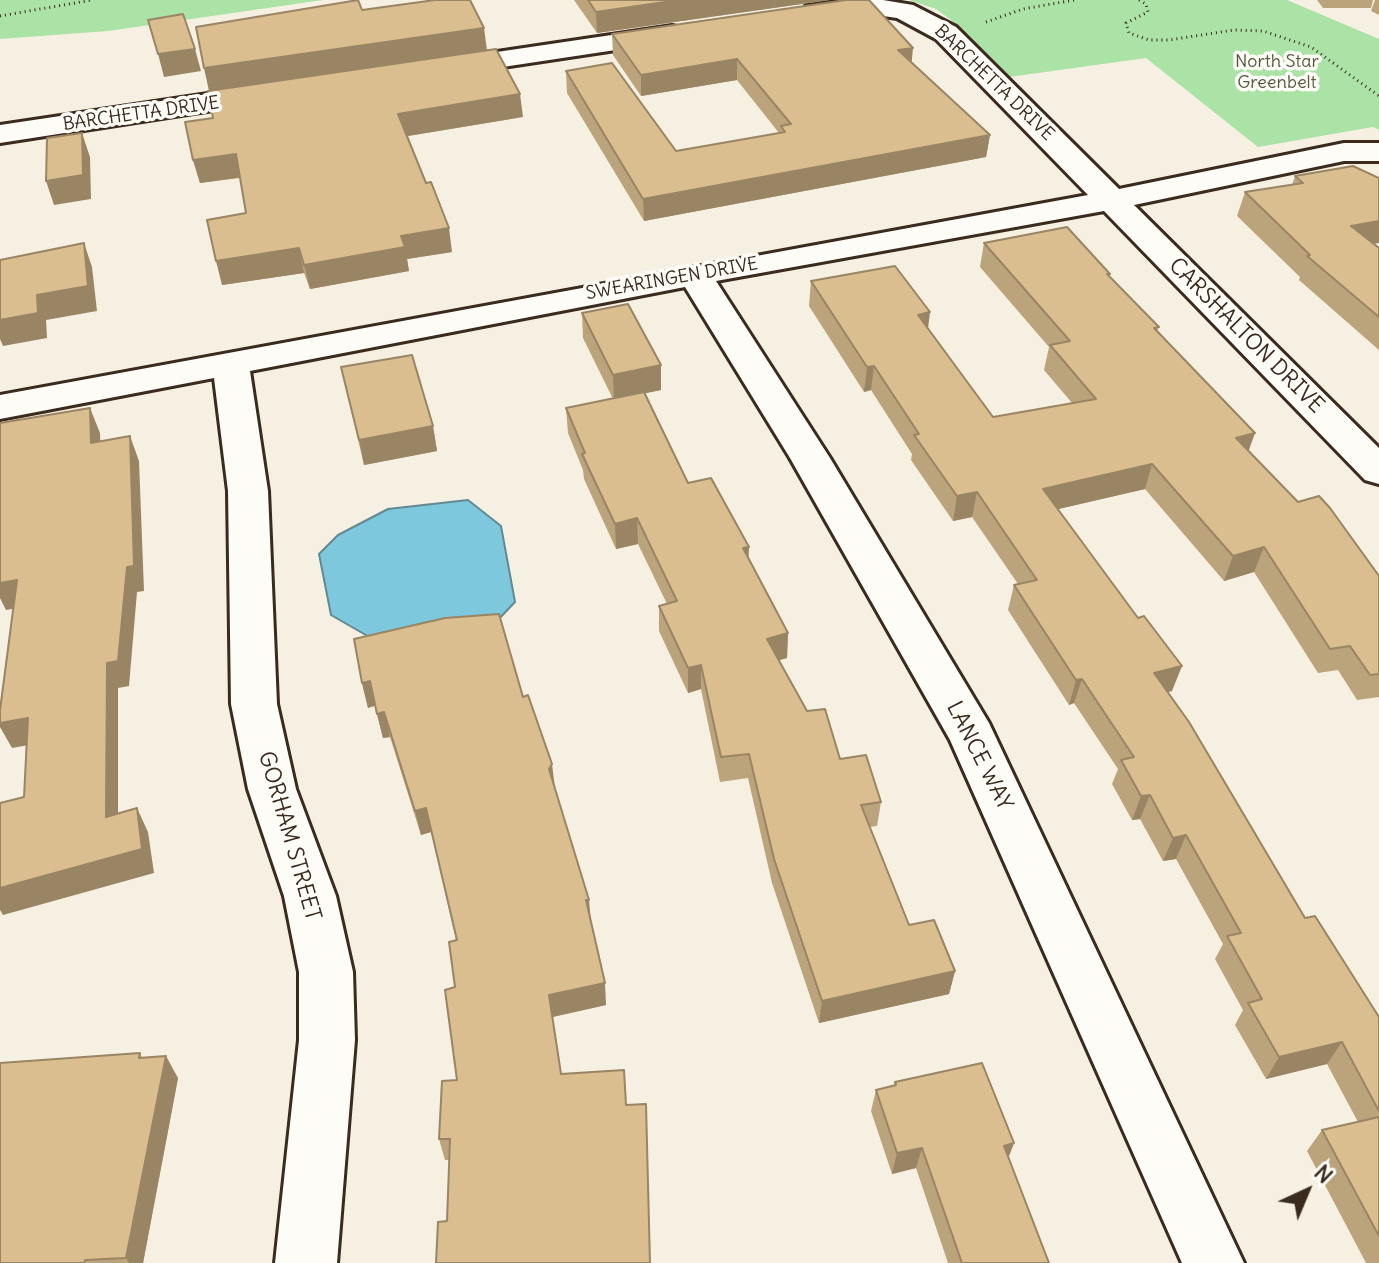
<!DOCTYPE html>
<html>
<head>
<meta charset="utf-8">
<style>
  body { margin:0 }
  #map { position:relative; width:1379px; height:1263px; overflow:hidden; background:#f6f0e2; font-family:Delius,sans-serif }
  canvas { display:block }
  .north { position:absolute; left:1267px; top:1151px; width:80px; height:80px; -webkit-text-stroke:6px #fdfcf7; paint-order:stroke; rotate:44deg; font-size:22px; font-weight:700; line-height:32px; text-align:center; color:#3b2a1e }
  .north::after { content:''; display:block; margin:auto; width:28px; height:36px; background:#3b2a1e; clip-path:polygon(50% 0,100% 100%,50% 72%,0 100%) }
</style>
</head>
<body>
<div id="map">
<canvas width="1379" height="1263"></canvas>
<div class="north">N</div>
</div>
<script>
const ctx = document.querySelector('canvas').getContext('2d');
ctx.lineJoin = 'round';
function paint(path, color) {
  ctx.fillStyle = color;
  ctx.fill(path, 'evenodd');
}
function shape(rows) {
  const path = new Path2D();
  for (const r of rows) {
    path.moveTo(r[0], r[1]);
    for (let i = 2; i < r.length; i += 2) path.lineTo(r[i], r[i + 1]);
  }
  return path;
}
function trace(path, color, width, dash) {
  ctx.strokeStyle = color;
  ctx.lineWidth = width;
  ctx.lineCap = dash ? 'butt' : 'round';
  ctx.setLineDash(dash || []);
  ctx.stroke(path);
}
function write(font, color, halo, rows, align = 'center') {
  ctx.font = font + ' Delius,sans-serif';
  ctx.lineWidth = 7;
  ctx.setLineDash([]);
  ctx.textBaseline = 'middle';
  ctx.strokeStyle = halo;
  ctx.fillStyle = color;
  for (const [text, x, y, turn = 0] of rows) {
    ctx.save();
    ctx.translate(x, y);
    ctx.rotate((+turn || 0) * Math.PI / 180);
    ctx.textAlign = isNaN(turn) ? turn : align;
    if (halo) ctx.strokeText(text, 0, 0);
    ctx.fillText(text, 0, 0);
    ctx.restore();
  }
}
const green = shape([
  [0,0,323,0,108,31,0,39],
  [909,0,1287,0,1379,39,1379,130,1373,127,1258,147,1146,58,1009,77,951,20,936,9]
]);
const water = shape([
  [468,500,501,526,515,602,495,623,371,638,331,615,319,554,338,535,388,509,468,500]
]);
const path = shape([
  [1139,0,1146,4,1148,12,1126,23,1129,33,1149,40,1169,40,1234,30,1263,31,1311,47,1379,96],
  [0,16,92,0],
  [986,22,1023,9,1074,0]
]);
const minor = shape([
  [852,0,883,0,913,5,956,27,1119,189,1344,143,1379,143,1379,161,1344,161,1134,205,1379,448,1379,484,1365,480,1104,211,716,281,830,458,989,723,1244,1263,1182,1263,950,740,790,458,685,287,250,371,268,491,277,704,296,789,336,896,353,972,355,1040,337,1263,275,1263,299,1040,299,972,284,896,248,789,231,704,228,491,214,378,0,419,0,395,1088,195,936,39,897,18,869,14,815,20,806,18,802,12,806,6,815,4,852,0],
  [672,26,682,28,686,34,682,40,443,76,433,74,429,68,433,62,443,60,672,26],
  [268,85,278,88,282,94,278,100,0,143,0,125,268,85]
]);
const wall = shape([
  [574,0,830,0,597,33],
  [1317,0,1373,0,1371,8,1323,8],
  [1375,0,1379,0,1379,15,1371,11],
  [612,34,912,62,990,135,986,157,644,221,567,93,566,71,676,151,779,133,737,80,641,96,613,55],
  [523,117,407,136,452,252,407,259,409,271,310,289,304,273,222,285,246,213,240,178,200,183,193,160],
  [1295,176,1379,248,1379,350,1299,280,1300,277,1237,216,1245,192,1292,185],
  [984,243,1109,277,1159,327,1157,331,1248,451,1298,502,1379,576,1379,697,1357,700,1338,670,1318,673,1254,572,1224,581,1145,489,1058,509,1172,691,1168,692,1305,918,1379,1017,1379,1263,1366,1263,1307,1151,1322,1130,1358,1122,1327,1064,1266,1079,1235,1025,1243,1010,1215,959,1223,944,1176,859,1163,861,1140,819,1132,820,1112,784,1118,769,1074,703,1069,705,1008,610,1014,585,1018,584,972,517,953,521,911,460,912,454,871,390,864,392,809,306,811,281,928,328,993,417,1072,403,1044,370,1049,347,980,267],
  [582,313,661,365,661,390,644,393,688,483,748,558,788,633,787,658,779,660,807,711,840,759,881,802,877,826,870,827,909,925,955,971,949,994,819,1023,772,883,748,778,720,782,701,689,688,693,659,631,659,606,667,604,638,544,616,549,584,479,583,470,568,433,566,408,613,399,583,338],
  [341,367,433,426,437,451,364,465],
  [362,683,523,697,555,788,591,923,606,1005,553,1017,447,1221,449,1160,445,1160,439,1139,457,1080,455,987,456,940,431,832,421,835,390,737,383,738,375,706,368,708],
  [140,1053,142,1057,178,1078,143,1263,0,1263],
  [895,1082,1014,1143,1008,1158,1049,1263,948,1263,916,1168,892,1174,871,1111,876,1090,894,1086]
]);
const shadedWall = shape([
  [679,0,830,0,597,33,596,12],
  [484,28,487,50,209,91,204,68],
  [913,48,911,69,898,50],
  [195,49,201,71,164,77,158,54],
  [737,59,737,80,641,96,641,75],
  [520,94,523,117,402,137,398,114],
  [82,133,90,157,91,199,54,205,46,181],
  [990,135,986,157,644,221,643,199],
  [236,154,242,177,200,183,193,160],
  [1379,221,1379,243,1342,250,1351,226],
  [449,228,452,252,407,259,409,271,310,289,304,265,401,236],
  [84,243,92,267,97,311,46,320,47,338,3,346,0,339,0,320,37,295],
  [299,248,304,273,222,285,216,261],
  [930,312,927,337,918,315],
  [661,365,661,390,614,400,613,375],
  [874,366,871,390,864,392,867,367],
  [90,408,100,433,101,468,91,443],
  [433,426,437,451,364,465,359,440],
  [1255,433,1246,458,1236,438],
  [130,436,139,461,144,591,137,592,129,686,118,688,118,841,106,817,107,663],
  [1152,464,1145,489,1037,514,1043,489],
  [977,492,972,517,953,521,957,496],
  [637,518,638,544,616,549,615,524],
  [749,547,748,572,743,548],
  [1264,547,1254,572,1224,581,1233,556],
  [17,580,29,606,6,610,0,598,0,583],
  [788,633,787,658,766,664,767,639],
  [701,665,701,689,688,693,688,668],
  [1182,666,1172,691,1146,698,1154,673],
  [1082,679,1074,703,1069,705,1076,680],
  [370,681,376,705,368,708,362,683],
  [384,712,390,737,383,738,377,714],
  [28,718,40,743,12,748,0,727,0,723],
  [552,764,555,788,549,769],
  [1150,795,1140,819,1132,820,1141,796],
  [137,808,148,832,154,873,3,915,0,910,0,888],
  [426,808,431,832,421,835,415,811],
  [1186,835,1176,859,1163,861,1173,838],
  [586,900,589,900,591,923],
  [955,971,949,994,819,1023,822,1001],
  [605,983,606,1005,552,1017,549,995],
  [1342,1042,1327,1064,1266,1079,1279,1057],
  [166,1056,178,1078,143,1263,129,1263,126,1258],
  [1014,1143,1006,1164,1004,1146],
  [922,1148,916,1168,892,1174,897,1153]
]);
const building = shape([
  [358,0,362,10,435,0,470,0,484,28,204,68,196,27,358,0],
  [588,0,679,0,596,12,588,0],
  [846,0,869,0,913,48,898,50,990,135,643,199,566,71,612,63,676,151,785,132,781,126,791,124,737,59,641,75,612,34,846,0],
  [183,14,195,49,158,54,148,20,183,14],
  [496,49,520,94,398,114,426,183,431,182,449,228,401,236,405,247,304,265,299,248,216,261,207,220,246,213,236,154,193,160,185,122,213,118,208,91,496,49],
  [82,133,83,175,46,181,47,138,82,133],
  [1353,166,1379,178,1379,221,1351,226,1379,248,1379,317,1307,256,1310,255,1245,192,1303,183,1295,176,1353,166],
  [1067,227,1110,274,1107,274,1159,327,1154,328,1255,433,1236,438,1298,502,1319,496,1330,508,1379,576,1379,674,1370,675,1350,646,1330,649,1264,547,1233,556,1152,464,1043,489,1138,618,1144,616,1182,666,1154,673,1189,722,1305,918,1315,916,1379,1017,1379,1111,1342,1042,1279,1057,1248,1003,1262,999,1227,936,1241,933,1186,835,1173,838,1150,795,1141,796,1121,760,1134,757,1082,679,1076,680,1014,585,1037,580,977,492,957,496,914,435,919,434,874,366,867,367,811,281,895,266,930,312,918,315,993,417,1096,399,1050,345,1070,341,984,243,1067,227],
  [84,243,88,286,37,295,38,313,0,320,0,260,84,243],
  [628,304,661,365,613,375,582,313,628,304],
  [412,355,433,426,359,440,341,367,412,355],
  [644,392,688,483,711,478,749,547,743,548,788,633,767,639,807,711,825,709,840,759,866,755,881,802,861,805,909,925,934,920,955,971,822,1001,774,859,749,754,721,757,701,665,688,668,659,606,677,601,637,518,615,524,582,454,585,453,566,408,644,392],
  [90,408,91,443,130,436,134,566,127,567,118,661,107,663,106,817,137,808,142,849,0,888,0,803,24,797,28,718,0,723,0,710,17,580,0,583,0,423,90,408],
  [499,614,523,697,528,695,552,764,549,769,589,900,586,900,605,983,549,995,561,1074,624,1070,626,1105,646,1104,650,1263,436,1263,438,1222,447,1221,450,1139,439,1139,442,1081,457,1080,445,990,455,987,449,942,457,940,426,808,415,811,384,712,377,714,370,681,362,683,354,639,445,618,499,614],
  [140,1053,139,1058,166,1056,126,1258,85,1260,84,1263,0,1263,0,1063,140,1053],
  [982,1063,1014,1143,1004,1146,1049,1263,962,1263,922,1148,897,1153,876,1090,896,1085,895,1082,982,1063],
  [1379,1117,1379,1236,1322,1130,1379,1117]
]);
const farParknames = [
  ["North Star",1277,62],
  ["Greenbelt",1277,83]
];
const farStreetnames = [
  ["BARCHETTA DRIVE",994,83,44],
  ["BARCHETTA DRIVE",141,114,-8],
  ["SWEARINGEN DRIVE",672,279,-10]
];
const streetNames = [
  ["CARSHALTON DRIVE",1246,336,45],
  ["LANCE WAY",979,756,63],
  ["GORHAM STREET",289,836,74]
];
paint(green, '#abe2a6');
paint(water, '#7dc8dd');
trace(water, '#638991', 2);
trace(minor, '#3b2a1e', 6);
trace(path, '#3b2a1e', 3, [1, 4]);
paint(minor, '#fdfcf7');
paint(wall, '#bba37b');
paint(shadedWall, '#998564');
paint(building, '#dabe8f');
trace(building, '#998564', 2);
write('18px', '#575840', '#fdfcf7', farParknames);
write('18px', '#3b2a1e', '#fdfcf7', farStreetnames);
write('22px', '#3b2a1e', '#fdfcf7', streetNames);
</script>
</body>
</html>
